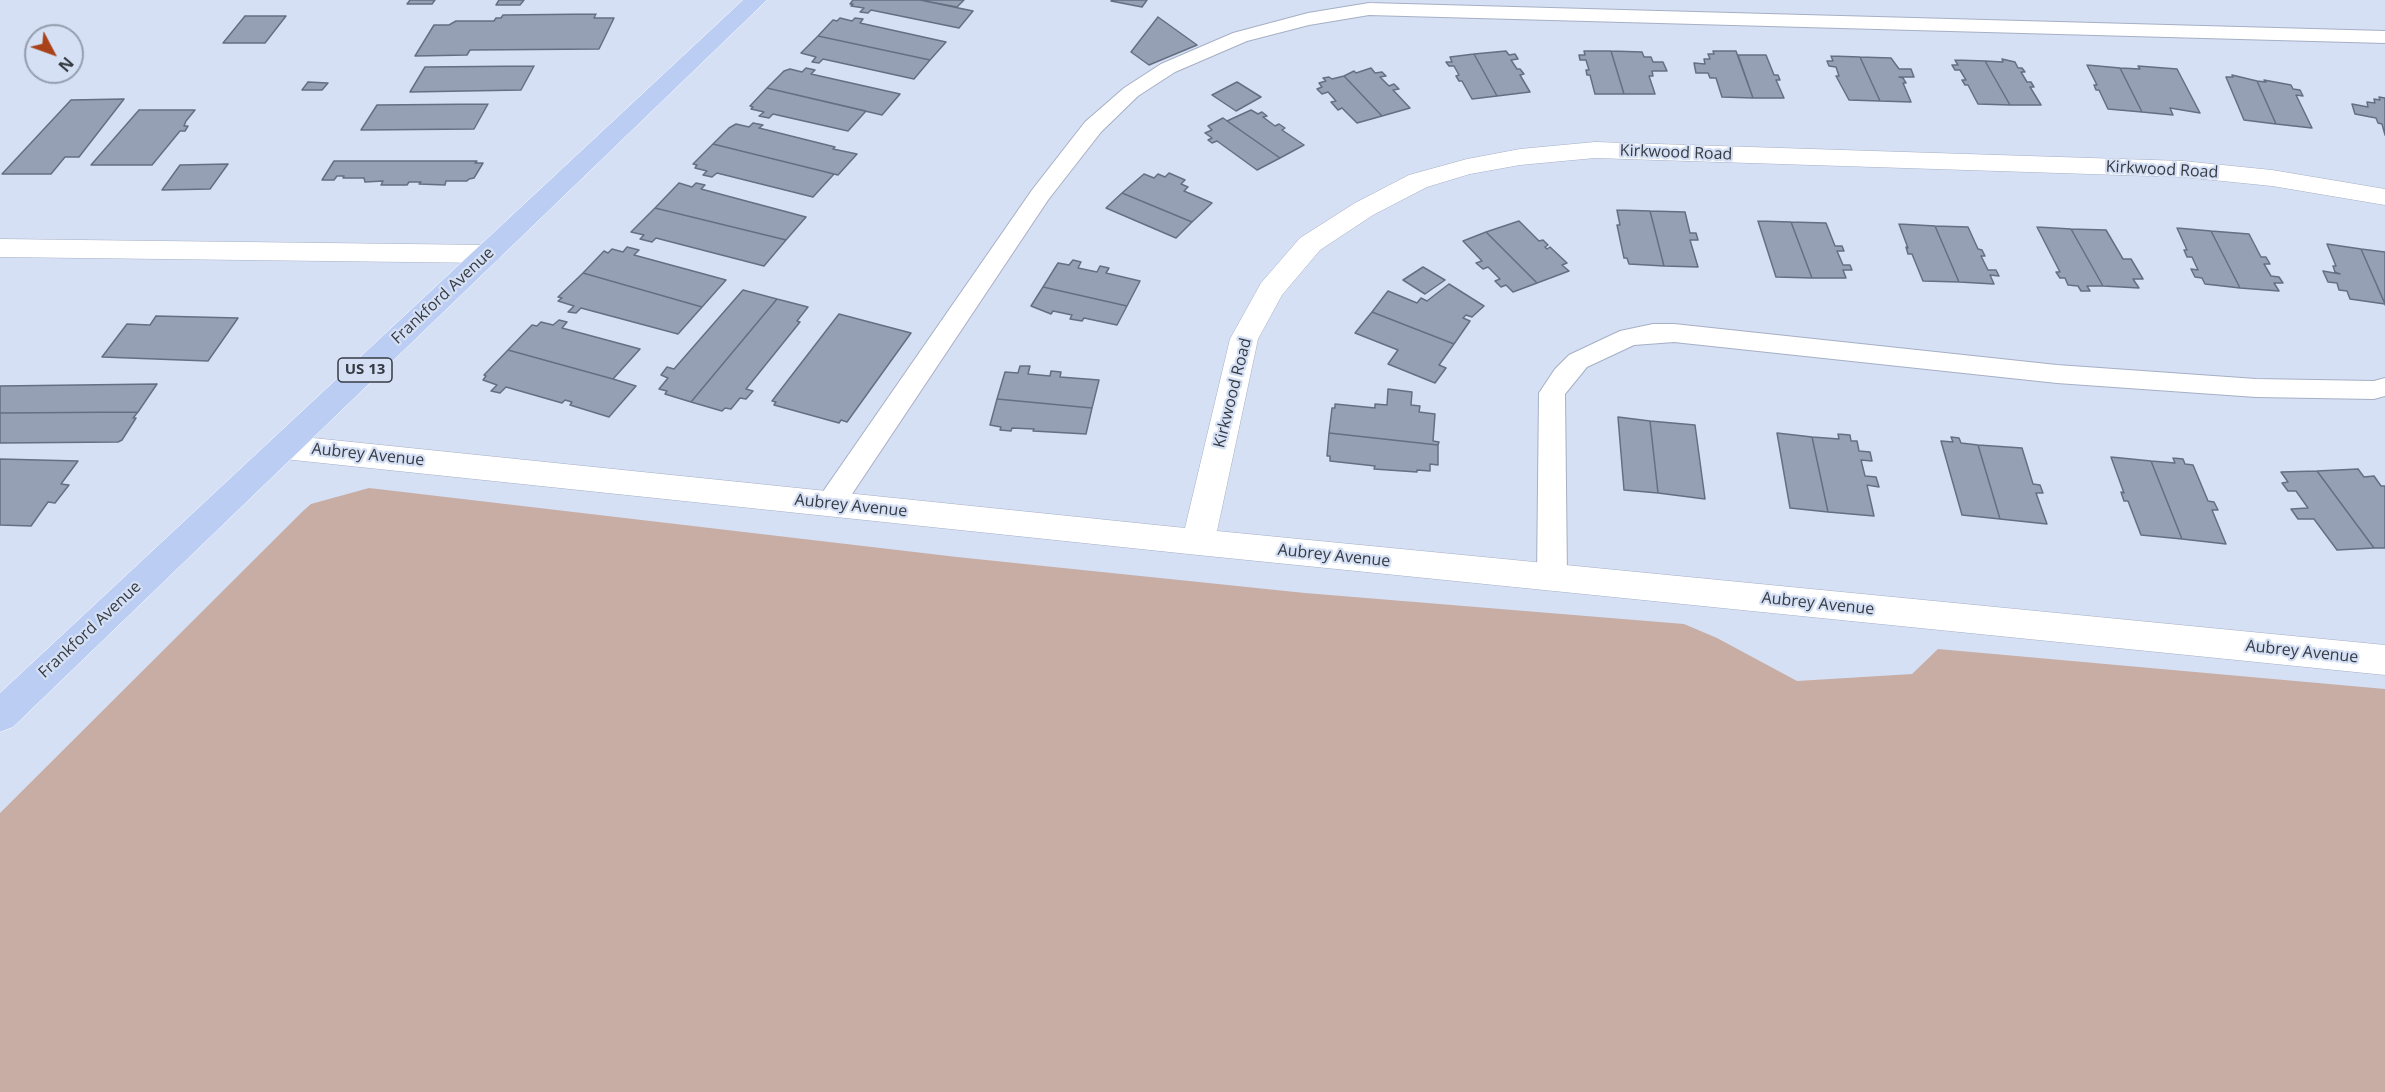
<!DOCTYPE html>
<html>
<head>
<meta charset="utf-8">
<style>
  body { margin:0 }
  #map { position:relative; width:2385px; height:1092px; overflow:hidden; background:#d5e0f5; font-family:"Open Sans",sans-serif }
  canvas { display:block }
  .north { position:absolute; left:24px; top:24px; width:60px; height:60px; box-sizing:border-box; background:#d5e0f5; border:2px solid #959eae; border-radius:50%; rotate:131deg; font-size:16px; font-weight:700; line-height:24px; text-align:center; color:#363b43 }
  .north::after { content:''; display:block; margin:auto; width:21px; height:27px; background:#a84219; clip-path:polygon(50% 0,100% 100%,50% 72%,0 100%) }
</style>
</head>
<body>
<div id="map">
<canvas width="2385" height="1092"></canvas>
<div class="north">N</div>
</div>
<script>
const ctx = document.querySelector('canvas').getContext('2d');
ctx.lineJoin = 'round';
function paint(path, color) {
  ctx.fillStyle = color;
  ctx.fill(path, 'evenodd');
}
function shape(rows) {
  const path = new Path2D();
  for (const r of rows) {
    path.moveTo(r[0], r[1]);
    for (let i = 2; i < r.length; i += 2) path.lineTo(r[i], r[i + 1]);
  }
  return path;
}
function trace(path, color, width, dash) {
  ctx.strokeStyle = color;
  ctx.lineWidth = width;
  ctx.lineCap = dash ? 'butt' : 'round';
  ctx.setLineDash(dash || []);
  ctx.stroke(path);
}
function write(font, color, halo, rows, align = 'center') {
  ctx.font = font + ' "Open Sans",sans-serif';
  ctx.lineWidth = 4.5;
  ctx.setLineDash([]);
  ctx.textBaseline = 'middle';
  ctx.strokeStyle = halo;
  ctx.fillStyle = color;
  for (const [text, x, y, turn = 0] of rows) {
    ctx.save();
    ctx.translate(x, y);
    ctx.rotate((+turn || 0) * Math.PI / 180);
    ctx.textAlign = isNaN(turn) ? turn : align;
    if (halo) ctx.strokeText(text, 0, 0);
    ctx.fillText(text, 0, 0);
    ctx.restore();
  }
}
const green = shape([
  [369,488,957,557,1305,593,1684,624,1717,638,1797,681,1912,674,1938,649,2385,689,2385,1092,0,1092,0,813,303,511,311,504]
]);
const building = shape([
  [410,0,435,0,432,4,407,4,410,0],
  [499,0,524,0,520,5,496,5,499,0],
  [853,0,920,0,973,11,959,28,871,10,868,13,860,12,864,8,851,6,853,4,850,4,853,0],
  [920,0,964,0,957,7,920,0],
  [1147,0,1142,7,1111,1,1112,0,1147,0],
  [596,14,594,18,614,18,599,49,470,50,467,55,415,56,434,25,449,25,456,21,494,21,496,18,501,18,503,15,596,14],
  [245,16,286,16,265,43,223,43,245,16],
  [1158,17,1197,45,1149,65,1131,52,1158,17],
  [840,18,852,21,855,18,863,19,860,23,946,42,930,60,818,36,833,20,837,21,840,18],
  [818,36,930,60,914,79,823,59,819,63,812,62,816,57,801,53,818,36],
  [1506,51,1509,55,1515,54,1518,59,1511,60,1517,69,1520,69,1524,74,1520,75,1530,92,1497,96,1474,54,1506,51],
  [1584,51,1611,51,1624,94,1595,94,1590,75,1587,75,1586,70,1589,70,1586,60,1580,60,1579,55,1585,55,1584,51],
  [1611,51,1642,52,1644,57,1651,57,1653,62,1663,62,1667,71,1652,71,1653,76,1649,76,1655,94,1624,94,1611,51],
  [1713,51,1736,51,1753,98,1722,97,1716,78,1710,78,1708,73,1696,73,1694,63,1705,64,1704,59,1710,59,1708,54,1714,54,1713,51],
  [1474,54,1497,96,1472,99,1462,81,1459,81,1456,76,1459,75,1454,66,1449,66,1446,62,1452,62,1450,57,1474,54],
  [1738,55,1766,55,1774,75,1778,75,1780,80,1776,80,1784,98,1753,98,1738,55],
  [1831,56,1860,57,1880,101,1849,100,1836,76,1839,76,1836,67,1829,66,1827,61,1833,61,1831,56],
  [1860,57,1891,58,1899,69,1911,69,1914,77,1899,77,1903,78,1906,83,1903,83,1911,102,1880,101,1860,57],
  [2002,59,2015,62,2018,68,2022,68,2025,72,2021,72,2027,82,2031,82,2034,87,2030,87,2041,105,2010,105,1985,61,2003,62,2002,59],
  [1955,60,1985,61,2010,105,1978,104,1968,85,1965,85,1962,80,1966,80,1960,70,1955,70,1952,65,1958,65,1955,60],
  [2087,65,2120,68,2142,112,2108,109,2099,90,2096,90,2094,85,2097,85,2087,65],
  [534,66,521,90,410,92,425,67,534,66],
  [2138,66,2177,69,2200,113,2170,108,2173,115,2142,112,2120,68,2140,69,2138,66],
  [806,68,815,70,811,74,900,94,882,115,767,88,784,71,790,69,802,72,806,68],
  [1371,68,1375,73,1382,72,1386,76,1380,77,1389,86,1394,84,1399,89,1393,90,1410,108,1382,116,1344,76,1354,71,1356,73,1371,68],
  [2232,75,2257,81,2276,124,2244,120,2226,77,2233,77,2232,75],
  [1344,76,1382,116,1357,123,1342,108,1338,110,1331,102,1336,101,1328,92,1322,94,1317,89,1322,87,1319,83,1326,81,1323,78,1329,77,1332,79,1344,76],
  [2264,80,2291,85,2293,89,2300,90,2303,96,2296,95,2312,128,2276,124,2257,81,2266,82,2264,80],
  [308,82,328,83,322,90,302,90,308,82],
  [1237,82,1261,97,1236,111,1212,95,1237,82],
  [767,88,866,111,848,131,773,114,769,118,759,116,764,112,751,109,753,107,750,106,767,88],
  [2379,97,2385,98,2385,135,2382,124,2378,123,2376,118,2355,114,2352,104,2368,107,2367,102,2375,103,2374,99,2380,100,2379,97],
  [124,99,79,157,65,157,51,174,2,174,71,100,124,99],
  [488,104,474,129,361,130,377,105,488,104],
  [139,110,195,110,186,121,184,126,188,126,185,131,180,131,152,165,91,165,139,110],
  [1251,110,1258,114,1262,112,1267,116,1263,117,1275,126,1279,124,1285,128,1282,130,1304,145,1280,158,1227,121,1251,110],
  [1223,118,1280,158,1257,170,1217,141,1212,143,1208,140,1212,138,1205,133,1212,130,1208,126,1223,118],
  [753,123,763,125,759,128,835,147,833,149,857,154,838,175,713,144,729,128,736,124,749,127,753,123],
  [713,144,834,174,813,197,717,173,712,177,703,175,707,171,695,168,697,165,693,164,713,144],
  [334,161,477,161,475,163,483,163,474,178,469,179,467,181,446,181,445,185,419,184,421,182,409,182,407,185,381,185,383,181,365,182,364,178,343,178,344,176,337,176,334,180,322,180,334,161],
  [228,164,210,189,162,190,180,165,228,164],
  [1169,173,1185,180,1181,184,1188,187,1184,191,1212,203,1192,222,1122,193,1144,174,1154,178,1158,174,1165,177,1169,173],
  [679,183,692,187,696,183,705,185,701,189,806,217,786,240,655,208,679,183],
  [1122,193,1192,222,1176,238,1106,208,1122,193],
  [655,208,786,240,764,266,656,238,652,242,640,239,644,235,631,232,655,208],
  [1617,210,1650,211,1664,266,1629,264,1627,258,1624,258,1617,225,1620,225,1617,210],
  [1650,211,1685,212,1690,233,1696,233,1698,240,1690,240,1698,267,1664,266,1650,211],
  [1519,221,1539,241,1543,240,1548,245,1545,247,1547,249,1550,247,1567,263,1562,265,1569,271,1537,283,1486,232,1519,221],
  [1758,221,1791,222,1812,278,1776,277,1758,221],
  [1791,222,1826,223,1835,246,1842,246,1844,251,1837,251,1843,265,1850,265,1852,270,1843,270,1846,278,1812,278,1791,222],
  [1899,224,1935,226,1959,282,1923,281,1912,254,1908,254,1906,247,1908,248,1899,224],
  [1935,226,1968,227,1978,249,1982,250,1985,256,1981,256,1988,270,1996,270,1999,276,1990,275,1994,284,1959,282,1935,226],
  [2037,227,2071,229,2103,286,2087,286,2090,291,2081,291,2078,286,2068,285,2065,278,2060,278,2056,272,2060,272,2037,227],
  [2177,228,2211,231,2240,288,2205,284,2202,278,2195,277,2191,269,2198,270,2192,257,2187,257,2184,250,2187,250,2177,228],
  [2071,229,2106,230,2123,259,2131,259,2143,279,2133,279,2139,288,2103,286,2071,229],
  [2211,231,2249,234,2261,257,2266,257,2270,264,2264,264,2271,276,2279,277,2283,283,2274,283,2279,291,2240,288,2211,231],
  [1486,232,1537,283,1513,292,1506,285,1501,287,1495,281,1500,279,1488,267,1483,269,1476,263,1482,261,1463,241,1486,232],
  [2327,244,2361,249,2385,304,2350,299,2347,291,2339,290,2337,283,2328,282,2323,271,2340,274,2335,272,2333,266,2336,266,2327,244],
  [627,247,639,250,634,255,726,280,702,307,583,273,604,251,608,253,612,249,623,252,627,247],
  [2361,249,2385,252,2385,305,2385,304,2361,249],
  [1073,260,1081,262,1078,268,1097,272,1100,266,1109,268,1106,273,1140,281,1127,306,1043,287,1058,263,1069,265,1073,260],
  [1423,267,1445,280,1425,294,1403,280,1423,267],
  [583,273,702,307,678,334,581,308,576,313,568,312,574,306,558,301,562,298,558,297,583,273],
  [1449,284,1484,306,1472,317,1466,315,1463,318,1470,321,1454,344,1372,312,1388,291,1417,303,1421,298,1427,301,1449,284],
  [1043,287,1127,306,1117,325,1084,318,1082,321,1070,319,1072,315,1053,311,1051,314,1031,306,1043,287],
  [743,290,777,299,691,402,665,394,667,391,659,389,668,378,661,375,667,367,674,369,743,290],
  [777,299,808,307,797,321,800,322,746,389,753,391,746,399,740,398,731,409,725,408,722,411,691,402,777,299],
  [1372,312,1454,344,1439,365,1446,368,1435,383,1388,364,1398,350,1355,333,1372,312],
  [839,314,911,333,847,422,841,420,839,423,774,405,776,402,772,401,839,314],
  [156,316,238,318,208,361,102,357,127,324,150,325,156,316],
  [559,320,567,322,562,328,640,349,613,379,508,350,532,325,537,326,541,322,553,325,559,320],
  [508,350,613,379,636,386,609,417,570,405,572,402,565,400,562,403,506,387,500,393,491,391,497,385,483,380,486,376,484,375,508,350],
  [1020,366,1030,366,1028,374,1050,376,1051,371,1061,372,1060,377,1099,380,1092,408,997,399,1005,372,1018,373,1020,366],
  [157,384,138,412,0,413,0,386,157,384],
  [1388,389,1412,392,1411,405,1420,406,1419,412,1435,414,1433,441,1439,442,1438,445,1329,433,1332,408,1335,408,1335,404,1375,408,1375,404,1387,405,1388,389],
  [997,399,1092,408,1086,434,1033,431,1034,429,1012,428,1011,431,1000,430,1001,427,990,425,997,399],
  [138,412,133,418,136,418,122,440,118,442,0,443,0,413,138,412],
  [1618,417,1650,421,1658,493,1624,490,1618,417],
  [1650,421,1695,425,1705,499,1658,493,1650,421],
  [1329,433,1438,445,1438,465,1430,464,1430,471,1417,470,1417,472,1374,469,1375,466,1330,461,1330,456,1327,456,1329,433],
  [1777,433,1812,437,1828,512,1790,508,1777,433],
  [1838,434,1850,435,1851,441,1857,441,1859,451,1870,452,1872,461,1861,460,1865,476,1876,477,1879,487,1867,485,1874,516,1828,512,1812,437,1839,439,1838,434],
  [1951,437,1959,438,1961,443,1978,445,2000,519,1962,515,1941,441,1953,442,1951,437],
  [1978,445,2022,448,2033,484,2040,485,2043,493,2036,493,2047,524,2000,519,1978,445],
  [2111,457,2151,461,2182,539,2141,535,2128,501,2124,501,2121,492,2124,493,2111,457],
  [2173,458,2183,459,2185,464,2193,465,2208,501,2214,502,2218,510,2212,510,2226,544,2182,539,2151,461,2175,463,2173,458],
  [0,459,78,461,61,484,69,485,55,503,48,502,31,526,0,525,0,459],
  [2358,469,2364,477,2374,476,2381,486,2385,486,2385,548,2374,548,2317,471,2358,469],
  [2317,471,2374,548,2337,550,2314,519,2298,519,2291,509,2308,508,2296,491,2288,491,2282,483,2288,482,2281,472,2317,471]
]);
const lane = shape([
  [1369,3,2385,31,2385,43,1369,15,1309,25,1247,41,1175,72,1138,96,1101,132,1048,200,840,512,830,515,820,512,816,504,820,496,1032,190,1085,122,1124,88,1161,64,1233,33,1308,13,1369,3],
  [1653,324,1674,324,2057,365,2256,379,2374,381,2385,378,2385,396,2374,399,2256,397,2057,383,1674,342,1634,345,1587,367,1565,394,1567,577,1562,585,1552,589,1542,585,1537,577,1539,393,1555,369,1569,355,1620,331,1653,324]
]);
const street = shape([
  [1595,142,2183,161,2272,170,2385,189,2385,205,2272,186,2183,177,1595,158,1520,165,1470,174,1427,187,1373,215,1320,250,1282,295,1258,339,1217,531,2385,645,2385,675,1198,555,284,459,273,455,268,447,273,439,284,435,1185,528,1230,339,1261,283,1300,238,1355,203,1409,175,1467,159,1520,149,1595,142],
  [0,239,488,245,498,248,502,254,498,260,488,263,0,257,0,239]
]);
const primary = shape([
  [743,0,767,0,13,727,0,732,0,693,743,0]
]);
const shields = [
  [365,370,54]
];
const shieldNames = [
  ["US 13",365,370]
];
const streetNames = [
  ["Kirkwood Road",1676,153,2],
  ["Kirkwood Road",2162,170,3],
  ["Frankford Avenue",443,296,-43],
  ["Kirkwood Road",1233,393,-76],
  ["Aubrey Avenue",368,455,6],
  ["Aubrey Avenue",851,506,6],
  ["Aubrey Avenue",1334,556,6],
  ["Aubrey Avenue",1818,604,6],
  ["Frankford Avenue",90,630,-43],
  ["Aubrey Avenue",2302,652,6]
];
paint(green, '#c8ada4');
paint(building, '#96a0b4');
trace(building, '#666f81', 1.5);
trace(lane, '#a6afc4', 2);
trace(street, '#a6afc4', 1);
trace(primary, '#fff', 1);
paint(lane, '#fff');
paint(street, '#fff');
paint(primary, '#bbcdf3');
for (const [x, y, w] of shields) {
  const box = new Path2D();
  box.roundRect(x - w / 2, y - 12, w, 24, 4.5);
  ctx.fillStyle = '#d5e0f5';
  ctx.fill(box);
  trace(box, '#363b43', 1.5);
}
write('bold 15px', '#363b43', null, shieldNames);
write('16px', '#363b43', '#d5e0f5', streetNames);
</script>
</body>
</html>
